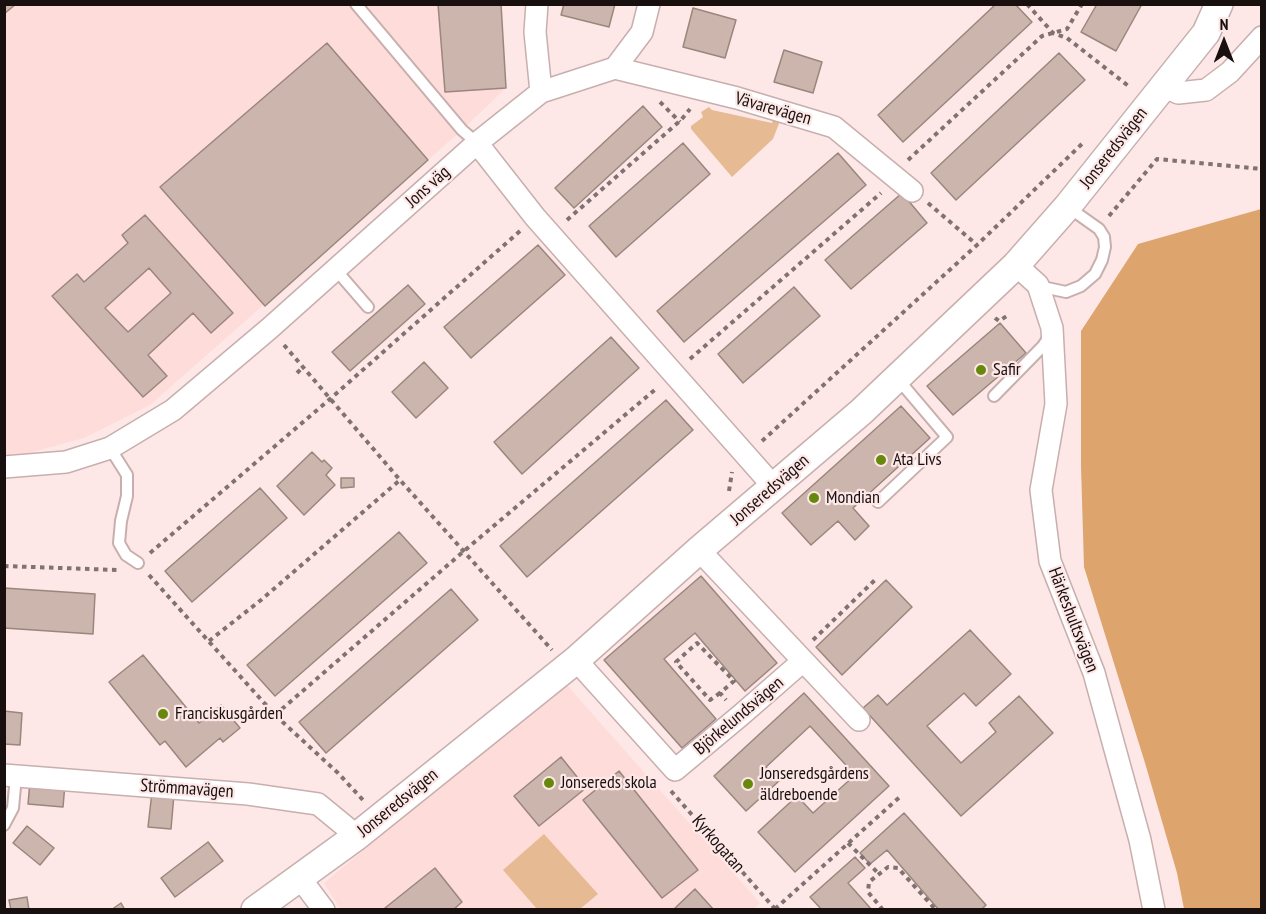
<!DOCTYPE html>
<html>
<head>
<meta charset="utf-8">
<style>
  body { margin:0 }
  #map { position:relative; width:1266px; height:914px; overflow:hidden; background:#fde8e7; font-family:"PT Sans Narrow",sans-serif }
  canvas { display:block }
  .frame { position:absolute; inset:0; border:6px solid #18100f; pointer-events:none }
  .north { position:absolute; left:1194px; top:12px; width:60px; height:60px; -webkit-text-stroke:4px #fde8e7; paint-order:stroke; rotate:0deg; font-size:16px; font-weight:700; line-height:24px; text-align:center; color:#18100f }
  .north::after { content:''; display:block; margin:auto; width:21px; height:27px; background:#18100f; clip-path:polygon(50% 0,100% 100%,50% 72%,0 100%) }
</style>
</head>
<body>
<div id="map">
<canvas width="1266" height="914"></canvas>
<div class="frame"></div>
<div class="north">N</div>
</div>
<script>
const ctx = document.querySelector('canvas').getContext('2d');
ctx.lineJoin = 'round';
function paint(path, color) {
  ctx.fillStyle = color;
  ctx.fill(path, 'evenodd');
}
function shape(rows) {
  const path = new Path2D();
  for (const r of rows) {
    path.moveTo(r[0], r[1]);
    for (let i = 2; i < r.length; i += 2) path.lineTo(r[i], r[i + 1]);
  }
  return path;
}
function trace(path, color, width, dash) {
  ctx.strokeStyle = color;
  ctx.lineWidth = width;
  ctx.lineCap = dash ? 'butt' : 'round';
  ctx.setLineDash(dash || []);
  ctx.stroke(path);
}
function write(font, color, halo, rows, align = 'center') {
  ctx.font = font + ' "PT Sans Narrow",sans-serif';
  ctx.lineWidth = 4.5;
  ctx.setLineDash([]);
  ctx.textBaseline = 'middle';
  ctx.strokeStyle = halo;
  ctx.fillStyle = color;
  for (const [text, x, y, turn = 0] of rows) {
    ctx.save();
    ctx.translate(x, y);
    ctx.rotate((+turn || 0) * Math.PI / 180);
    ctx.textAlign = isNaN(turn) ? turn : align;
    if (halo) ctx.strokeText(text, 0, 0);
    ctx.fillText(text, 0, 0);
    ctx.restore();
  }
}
const built = shape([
  [5,5,501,5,506,88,462,130,150,405,84,438,29,453,5,455],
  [565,683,760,903,753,910,341,910,324,883]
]);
const green = shape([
  [709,107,712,110,772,123,773,119,780,121,773,139,732,177,691,129,691,126,703,117,701,112],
  [544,834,598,894,580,909,537,909,503,870]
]);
const forest = shape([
  [1261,209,1261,909,1184,909,1177,873,1145,763,1084,567,1081,466,1081,331,1138,244]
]);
const building = shape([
  [4,4,16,4,4,14,4,4],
  [438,4,501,4,506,88,445,92,438,4],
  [564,4,615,4,609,27,561,15,564,4],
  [996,4,1015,4,1032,22,903,142,878,115,996,4],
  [1097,4,1142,4,1116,51,1081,32,1097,4],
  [693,8,736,20,725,58,683,47,693,8],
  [327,43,428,160,265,306,160,187,327,43],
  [784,50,822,62,813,93,774,82,784,50],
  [1059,53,1085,80,956,200,931,173,1059,53],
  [643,106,662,127,574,208,555,188,643,106],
  [683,143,710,174,616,257,589,226,683,143],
  [838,153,866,185,684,342,657,311,838,153],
  [902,193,927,223,851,289,825,260,902,193],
  [145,215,233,313,211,333,193,313,148,355,167,376,143,397,52,296,77,274,84,282,128,243,122,235,145,215],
  [149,268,171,293,128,332,105,308,149,268],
  [538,245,565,275,471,358,444,327,538,245],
  [408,285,425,304,350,371,332,352,408,285],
  [794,287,820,316,743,383,718,354,794,287],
  [1000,323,1026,353,953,415,927,386,1000,323],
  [611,337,639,368,522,474,494,442,611,337],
  [424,362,448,388,416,418,392,392,424,362],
  [666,400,693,430,527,577,500,546,666,400],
  [901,406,930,438,853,508,869,526,855,540,838,521,811,545,782,513,901,406],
  [312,452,322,462,324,460,332,468,326,475,335,485,304,515,277,486,312,452],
  [341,478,354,478,354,487,341,488,341,478],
  [260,488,287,518,192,602,165,571,260,488],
  [399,532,427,563,275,696,247,665,399,532],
  [701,576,777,663,745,691,695,633,664,659,716,719,682,748,604,660,701,576],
  [886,580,912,607,842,675,816,647,886,580],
  [4,588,95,594,93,634,4,628,4,588],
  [451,589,478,620,326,753,299,722,451,589],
  [970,630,1011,674,976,706,964,693,927,726,961,763,996,732,989,723,1019,696,1053,733,961,816,863,708,878,695,887,705,970,630],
  [143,655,199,723,221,705,240,728,223,742,220,738,186,767,165,741,160,745,109,682,143,655],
  [804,693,889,786,795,872,758,832,797,796,813,813,855,775,810,726,766,767,779,781,746,811,714,776,804,693],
  [4,711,22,713,20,745,4,744,4,711],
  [561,757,586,788,539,826,514,796,561,757],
  [619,771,698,870,662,898,583,800,619,771],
  [30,782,65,784,63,807,28,804,30,782],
  [152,792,174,794,171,829,148,827,152,792],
  [904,813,986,905,981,910,939,910,887,850,870,864,860,853,904,813],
  [27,826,54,848,40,865,13,843,27,826],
  [208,842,223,861,175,897,161,878,208,842],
  [855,857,865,868,848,883,872,910,822,910,810,897,855,857],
  [435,868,462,902,453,910,387,910,385,908,435,868],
  [695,889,714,910,673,910,695,889],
  [27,897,29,910,11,910,9,900,27,897],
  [121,903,125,910,111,910,121,903]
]);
const path = shape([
  [1027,4,1053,33,1067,38,1131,88],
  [660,102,680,122],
  [908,160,1042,36,1067,29,1082,4],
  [928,203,977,245],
  [1109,216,1157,159,1262,169],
  [567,220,681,120,690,109],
  [995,318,999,321,1010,314],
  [284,345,400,480,552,650],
  [690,359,881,193],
  [297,373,303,367],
  [762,441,977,245,1084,142],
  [729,491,732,472],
  [150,553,330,399,520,231],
  [4,566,118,570],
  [149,575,275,715,338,773,363,800],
  [813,640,877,578],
  [209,641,261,600,400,480],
  [720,693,710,700,676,662,697,643,734,681,720,693,726,700],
  [275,715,464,551,657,388],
  [671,791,776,910],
  [848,843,879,874],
  [775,909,902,795],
  [883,910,868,892,869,882,888,867,898,868,936,910]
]);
const service = shape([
  [356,4,462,130,477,143],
  [336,270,368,307],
  [1038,286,1066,292,1081,286,1095,274,1102,260,1105,247,1104,237,1099,229,1068,207],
  [994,396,1043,346,1049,337],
  [110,448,127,475,127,496,121,521,119,543,126,555,138,563],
  [878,502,947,437,897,378],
  [4,825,13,808,16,776]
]);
const minor = shape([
  [537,4,535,32,541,92],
  [615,68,642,32,649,4],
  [1163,86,1178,93,1206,90,1230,72,1262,37],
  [477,143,541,92,615,68,737,98,834,127,912,191],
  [1016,265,1038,285,1052,328,1056,404,1041,490,1050,561,1094,673,1140,840,1154,910],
  [4,467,66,462,110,448,173,410,270,328,477,143,535,217,774,487],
  [699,550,859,720],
  [576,660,675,770,741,715,803,661],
  [4,775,248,794,318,804,357,836],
  [300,878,324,910]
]);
const tertiary = shape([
  [255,910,357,836,576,660,699,550,861,412,1016,265,1067,207,1206,33,1219,4]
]);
const markers = [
  [981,370,6,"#66890d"],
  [881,460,6,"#66890d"],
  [814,498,6,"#66890d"],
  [163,714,6,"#66890d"],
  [549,783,6,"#66890d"],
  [748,784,6,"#66890d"]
];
const streetNames = [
  ["Vävarevägen",773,109,16],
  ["Jonseredsvägen",1114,148,-52],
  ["Jons väg",428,187,-42],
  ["Jonseredsvägen",770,490,-41],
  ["Härkeshultsvägen",1073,620,69],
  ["Björkelundsvägen",739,716,-40],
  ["Strömmavägen",187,789,4],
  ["Jonseredsvägen",398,803,-39],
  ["Kyrkogatan",718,844,49]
];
const poiNames = [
  ["Safir",993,370],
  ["Ata Livs",893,460],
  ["Mondian",826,498],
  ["Franciskusgården",175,714],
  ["Jonseredsgårdens",760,774],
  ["äldreboende",760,795],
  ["Jonsereds skola",561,783]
];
paint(built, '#fedcd9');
paint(green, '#e6bb94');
paint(forest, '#dea46e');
paint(building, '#cbb5ac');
trace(building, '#9b867e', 1.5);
trace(service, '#c8afae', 14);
trace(minor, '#c8afae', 24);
trace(tertiary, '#c8afae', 30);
trace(path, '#7f7271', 4, [4.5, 4.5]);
trace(service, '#fff', 10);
trace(minor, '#fff', 21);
trace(tertiary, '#fff', 27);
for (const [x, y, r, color] of markers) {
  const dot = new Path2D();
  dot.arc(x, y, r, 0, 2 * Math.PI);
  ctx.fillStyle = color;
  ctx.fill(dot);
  trace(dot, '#fde8e7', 2);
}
write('18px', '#18100f', '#fde8e7', streetNames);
write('18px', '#18100f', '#fde8e7', poiNames, 'left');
</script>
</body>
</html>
